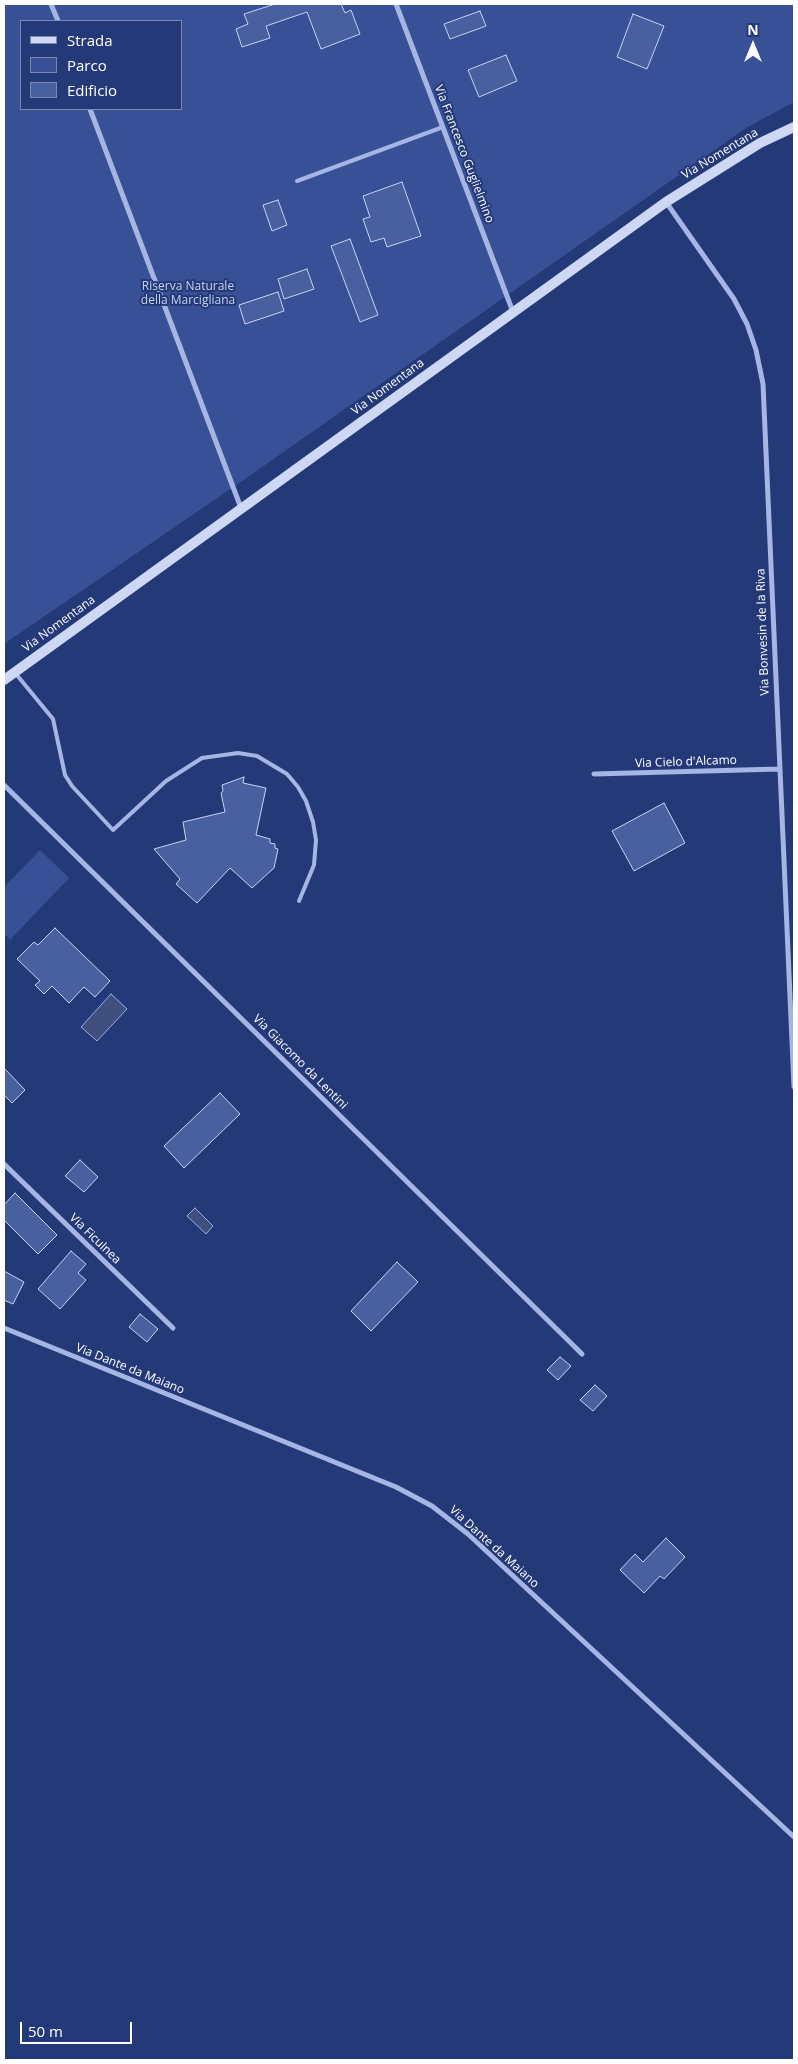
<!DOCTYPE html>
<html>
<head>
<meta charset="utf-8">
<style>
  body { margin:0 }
  #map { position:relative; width:798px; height:2064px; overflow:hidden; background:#243978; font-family:"Open Sans",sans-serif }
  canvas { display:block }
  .frame { position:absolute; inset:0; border:5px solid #fff; pointer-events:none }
  .legend { position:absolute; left:20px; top:20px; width:162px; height:90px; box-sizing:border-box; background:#243978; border:1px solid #7c88ae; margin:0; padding:6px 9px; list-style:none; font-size:15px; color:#fff }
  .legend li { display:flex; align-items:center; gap:10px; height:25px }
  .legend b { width:25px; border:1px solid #7c88ae }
  .north { position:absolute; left:728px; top:20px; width:50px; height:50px; -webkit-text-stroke:4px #243978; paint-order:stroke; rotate:0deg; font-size:14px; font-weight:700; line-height:20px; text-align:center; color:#fff }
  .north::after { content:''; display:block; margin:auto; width:18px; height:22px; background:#fff; clip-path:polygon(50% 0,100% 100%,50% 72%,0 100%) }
  .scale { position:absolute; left:20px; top:2022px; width:112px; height:22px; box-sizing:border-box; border:2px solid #fff; border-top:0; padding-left:6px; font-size:15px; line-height:18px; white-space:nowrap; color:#fff; -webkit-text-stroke:4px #243978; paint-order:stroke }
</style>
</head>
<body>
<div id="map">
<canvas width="798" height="2064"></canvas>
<div class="frame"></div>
<ul class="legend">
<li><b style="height:6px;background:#ced7f4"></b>Strada</li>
<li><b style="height:14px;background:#375096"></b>Parco</li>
<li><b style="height:14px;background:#485fa0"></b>Edificio</li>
</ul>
<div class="north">N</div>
<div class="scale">50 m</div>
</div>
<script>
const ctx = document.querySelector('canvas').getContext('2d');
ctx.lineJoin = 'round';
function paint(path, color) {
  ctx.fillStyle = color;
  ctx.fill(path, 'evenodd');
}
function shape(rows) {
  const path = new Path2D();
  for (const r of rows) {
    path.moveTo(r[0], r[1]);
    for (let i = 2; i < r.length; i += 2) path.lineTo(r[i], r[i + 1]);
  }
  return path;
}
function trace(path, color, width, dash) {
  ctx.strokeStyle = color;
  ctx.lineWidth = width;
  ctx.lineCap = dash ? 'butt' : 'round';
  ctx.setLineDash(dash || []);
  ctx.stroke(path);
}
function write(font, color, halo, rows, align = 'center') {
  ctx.font = font + ' "Open Sans",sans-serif';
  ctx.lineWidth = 4;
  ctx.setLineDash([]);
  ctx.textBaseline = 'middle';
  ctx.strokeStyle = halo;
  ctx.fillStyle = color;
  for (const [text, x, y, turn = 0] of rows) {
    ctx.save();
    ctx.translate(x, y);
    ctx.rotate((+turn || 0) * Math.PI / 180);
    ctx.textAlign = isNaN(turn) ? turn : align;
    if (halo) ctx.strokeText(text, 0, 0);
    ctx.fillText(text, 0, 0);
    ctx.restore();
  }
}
const green = shape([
  [4,4,794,4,794,102,746,128,245,479,4,644],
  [21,21,181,21,181,109,21,109],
  [40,850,69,878,10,940,4,933,4,887]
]);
const water = shape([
  [111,994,127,1009,97,1041,81,1027,111,994],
  [195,1208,213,1226,206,1234,187,1216,195,1208]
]);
const building = shape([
  [275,4,341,4,345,13,351,10,360,34,321,49,307,12,266,26,270,38,242,47,236,29,248,24,244,14,275,4],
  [480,11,486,26,450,39,444,24,480,11],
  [633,14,664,26,647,69,617,57,633,14],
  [506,55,517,81,479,97,468,70,506,55],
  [402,182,421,236,387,247,384,238,371,242,363,219,370,217,363,196,402,182],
  [278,200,287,225,272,231,263,205,278,200],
  [350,239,378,315,360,322,331,246,350,239],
  [307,269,314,289,284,299,278,279,307,269],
  [278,292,284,311,245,324,239,305,278,292],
  [244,777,243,783,266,788,256,835,270,839,270,843,275,844,275,848,278,849,274,868,252,888,230,868,197,903,176,884,180,879,154,849,186,840,183,822,225,812,221,793,223,791,222,785,244,777],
  [664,803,685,843,634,871,612,831,664,803],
  [55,928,110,981,95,997,84,987,69,1003,52,986,44,994,35,985,40,981,17,959,34,942,38,945,55,928],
  [4,1068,25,1090,12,1103,4,1095,4,1068],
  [220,1093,240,1114,184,1168,164,1146,220,1093],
  [80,1160,98,1177,84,1192,65,1176,80,1160],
  [15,1193,57,1235,38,1254,4,1220,4,1205,15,1193],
  [71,1251,86,1264,78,1273,86,1280,60,1309,38,1289,71,1251],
  [397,1262,418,1282,371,1331,351,1311,397,1262],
  [4,1271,24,1282,13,1304,4,1300,4,1271],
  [140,1314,158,1329,147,1342,129,1327,140,1314],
  [560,1357,571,1366,558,1380,547,1370,560,1357],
  [595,1385,607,1396,593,1411,580,1400,595,1385],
  [666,1538,685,1557,664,1579,660,1576,644,1593,620,1570,635,1554,643,1562,666,1538]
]);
const service = shape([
  [297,181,443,127],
  [16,674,53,719,65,775,72,786,113,830,166,781,202,758,238,753,257,756,287,774,298,787,306,801,313,822,316,840,314,865,299,901]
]);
const minor = shape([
  [51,4,58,21],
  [396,4,513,312],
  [90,109,241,508],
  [666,202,734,299,747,324,756,350,763,384,794,1087],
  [594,774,779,769],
  [4,785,582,1354],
  [4,1164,173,1328],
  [4,1328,396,1487,432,1506,468,1534,794,1837]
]);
const secondary = shape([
  [4,680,666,202,760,143,794,127]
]);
const streetNames = [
  ["Via Francesco Guglielmino",464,154,69],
  ["Via Nomentana",720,154,-31],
  ["Via Nomentana",388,387,-36],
  ["Via Nomentana",59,624,-36],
  ["Via Bonvesin de la Riva",763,632,-92],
  ["Via Cielo d'Alcamo",686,762,-2],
  ["Via Giacomo da Lentini",300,1062,45],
  ["Via Ficulnea",95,1239,44],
  ["Via Dante da Maiano",130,1369,22],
  ["Via Dante da Maiano",494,1547,42]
];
const parkNames = [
  ["Riserva Naturale",188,287],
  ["della Marcigliana",188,301]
];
paint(green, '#375096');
paint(water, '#40507e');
trace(water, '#99afe4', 1);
paint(building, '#485fa0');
trace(building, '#c8d3f3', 1);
trace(service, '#a5b6e4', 4);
trace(minor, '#a5b6e4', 5);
trace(secondary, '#ced7f4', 10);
write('12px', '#fff', '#243978', streetNames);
write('12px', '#c8d3f3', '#243978', parkNames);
</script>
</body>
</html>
